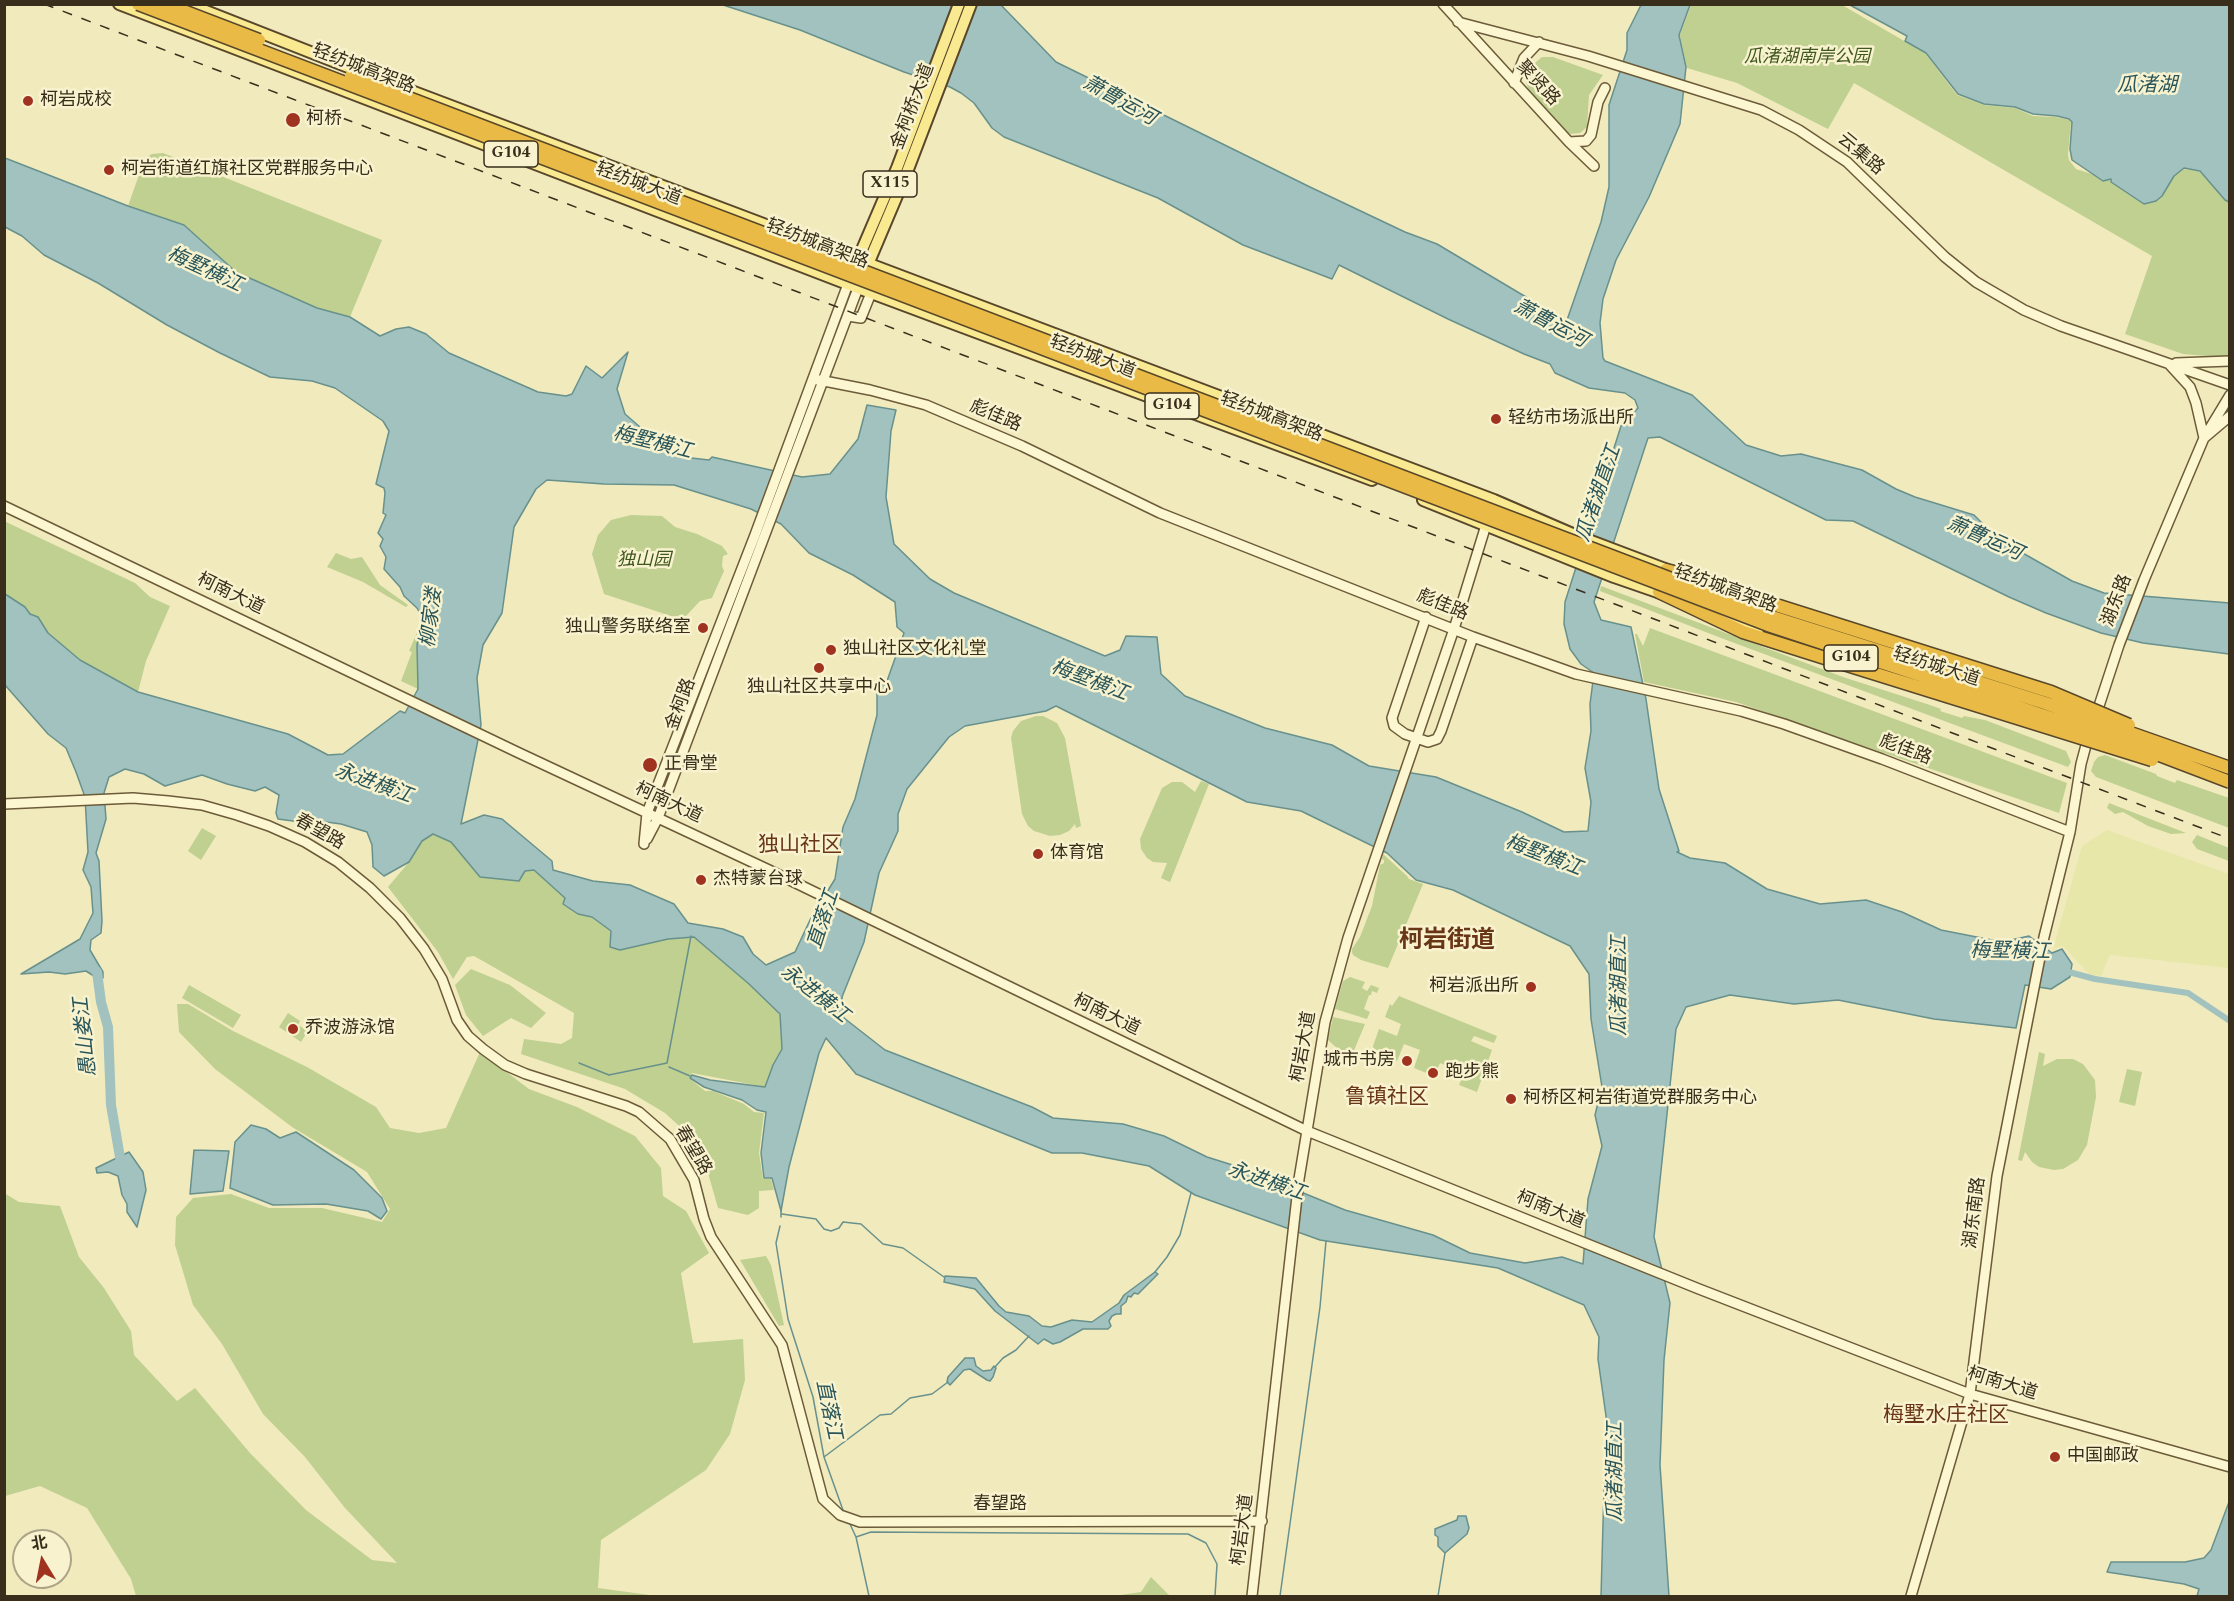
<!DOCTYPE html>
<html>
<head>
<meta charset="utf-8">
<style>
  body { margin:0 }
  #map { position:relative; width:2234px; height:1601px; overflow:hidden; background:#f1eabd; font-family:Spectral,"Noto Sans SC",serif }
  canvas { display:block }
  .frame { position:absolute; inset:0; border:6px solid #392e1b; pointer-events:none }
  .north { position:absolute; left:12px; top:1529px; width:60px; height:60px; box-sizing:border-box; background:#f8f3ce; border:2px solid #aca486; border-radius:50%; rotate:350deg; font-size:16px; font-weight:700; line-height:24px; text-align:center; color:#392e1b }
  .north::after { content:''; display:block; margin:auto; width:21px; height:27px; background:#9f3320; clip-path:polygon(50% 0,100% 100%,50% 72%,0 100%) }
</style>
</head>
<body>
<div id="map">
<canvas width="2234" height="1601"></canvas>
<div class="frame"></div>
<div class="north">北</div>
</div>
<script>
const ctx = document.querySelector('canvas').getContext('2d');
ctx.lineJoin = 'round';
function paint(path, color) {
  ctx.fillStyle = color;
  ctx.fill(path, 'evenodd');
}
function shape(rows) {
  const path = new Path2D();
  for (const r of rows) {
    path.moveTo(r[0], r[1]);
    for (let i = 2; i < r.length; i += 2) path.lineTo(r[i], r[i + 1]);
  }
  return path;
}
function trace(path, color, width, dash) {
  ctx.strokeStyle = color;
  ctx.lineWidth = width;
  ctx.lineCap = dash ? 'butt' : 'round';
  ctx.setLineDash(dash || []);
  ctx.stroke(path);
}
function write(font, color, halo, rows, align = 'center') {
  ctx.font = font + ' Spectral,"Noto Sans SC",serif';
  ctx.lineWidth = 5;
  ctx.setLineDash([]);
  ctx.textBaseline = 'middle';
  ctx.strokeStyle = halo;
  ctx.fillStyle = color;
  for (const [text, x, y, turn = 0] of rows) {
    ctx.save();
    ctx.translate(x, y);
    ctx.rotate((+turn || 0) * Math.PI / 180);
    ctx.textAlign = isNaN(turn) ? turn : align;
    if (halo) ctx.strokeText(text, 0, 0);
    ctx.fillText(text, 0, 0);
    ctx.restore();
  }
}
const farmland = shape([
  [2107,830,2229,874,2229,968,2110,955,2101,976,2089,974,2063,946,2053,949,2082,846]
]);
const green = shape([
  [1691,5,1842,5,1925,53,1957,95,1984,105,2015,108,2033,116,2056,117,2069,120,2071,122,2068,154,2069,160,2076,169,2108,179,2142,202,2172,173,2183,169,2199,171,2229,201,2229,356,2219,357,2183,354,2125,334,2152,256,1854,83,1828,129,1737,83,1687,68,1680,35],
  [1542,57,1553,57,1603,75,1589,95,1587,127,1580,133,1569,134,1529,92,1526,82,1529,68],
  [163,153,382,240,350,317,317,308,236,272,184,225,128,206,145,158,152,154],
  [631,515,662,516,675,527,697,534,722,546,728,554,723,556,722,566,724,571,712,598,700,601,686,616,674,617,604,594,592,554,598,535,611,520],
  [4,521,135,583,150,597,170,606,146,661,138,692,80,660,48,633,38,617,30,614,25,607,5,594],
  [336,553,351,559,362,557,380,585,408,605,406,607,363,582,327,567],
  [1601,586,1843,677,1930,705,1941,709,1940,711,1962,718,1964,716,1985,720,2066,751,2071,762,2068,767,1721,638,1600,591],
  [419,628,421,629,417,645,418,689,401,681,412,652,409,651],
  [1650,628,2067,783,2059,813,1736,702,1644,682,1635,634,1637,634,1643,646],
  [1036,716,1043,716,1057,723,1065,738,1081,826,1076,828,1075,824,1069,831,1060,835,1050,836,1034,831,1028,826,1022,814,1011,738,1013,731,1021,721],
  [2105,755,2156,774,2157,776,2175,783,2177,780,2229,798,2229,828,2096,777,2091,771,2094,762,2098,757],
  [1201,781,1209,784,1170,882,1161,878,1167,863,1153,862,1147,858,1141,849,1140,839,1162,788,1172,782,1182,782,1195,792],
  [2109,803,2186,833,2171,834,2148,826,2123,812,2115,814,2107,808],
  [202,828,216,836,201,860,188,851],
  [433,834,451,841,480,877,534,870,565,898,578,914,592,917,611,931,611,947,620,950,668,939,694,937,749,984,780,1014,782,1049,765,1087,692,1073,689,1078,705,1091,713,1091,744,1104,754,1112,764,1113,759,1153,763,1179,771,1179,774,1190,759,1191,759,1208,748,1215,718,1208,706,1166,687,1133,665,1113,625,1089,521,1054,524,1039,561,1044,572,1038,574,1013,474,956,467,957,453,979,438,952,388,887,409,862,422,841],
  [2197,835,2229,848,2229,861,2197,849,2192,842],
  [1383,854,1407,876,1409,879,1423,884,1388,968,1361,960,1353,955,1352,952,1352,949,1360,937,1372,906,1380,865,1384,863,1384,860,1382,859],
  [471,969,510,985,546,1013,531,1028,511,1018,483,1036,466,1015,455,985],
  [1350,977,1365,982,1362,988,1367,991,1371,985,1379,988,1377,993,1372,991,1371,995,1369,995,1364,1009,1370,1012,1367,1019,1335,1009,1343,981],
  [189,985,241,1015,233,1028,182,998],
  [1399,996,1497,1036,1494,1043,1474,1036,1471,1041,1492,1050,1477,1092,1459,1085,1464,1073,1440,1063,1434,1076,1414,1068,1420,1050,1404,1044,1397,1061,1374,1051,1373,1046,1379,1029,1397,1036,1401,1024,1385,1017,1390,1004,1392,1006],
  [177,1004,188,1004,233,1031,307,1067,376,1107,390,1128,419,1133,446,1128,480,1052,529,1089,577,1107,635,1136,661,1168,663,1196,686,1211,709,1253,681,1273,693,1343,743,1339,745,1380,730,1434,706,1470,601,1540,598,1588,657,1596,136,1596,131,1579,87,1508,40,1486,5,1496,4,1193,19,1202,60,1206,79,1257,104,1288,131,1331,134,1355,177,1401,195,1388,250,1453,306,1510,372,1560,397,1563,345,1508,305,1457,263,1414,222,1344,193,1305,175,1245,176,1217,193,1198,231,1194,269,1208,322,1208,382,1222,390,1209,367,1172,292,1127,215,1069,179,1032],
  [288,1013,300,1021,298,1025,308,1031,301,1042,279,1027],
  [1333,1017,1365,1024,1350,1060,1328,1040],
  [2039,1052,2045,1054,2043,1066,2057,1059,2073,1059,2083,1064,2095,1080,2096,1097,2087,1145,2078,1160,2063,1169,2054,1170,2039,1167,2032,1162,2025,1152,2022,1161,2018,1160],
  [2127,1069,2142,1072,2135,1106,2119,1102],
  [766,1256,771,1265,784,1325,779,1326,740,1260],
  [1151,1577,1170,1596,1114,1596,1141,1592]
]);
const water = shape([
  [720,4,1001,5,1056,62,1310,187,1405,232,1437,244,1526,297,1547,313,1567,320,1601,222,1609,187,1609,105,1627,50,1627,33,1641,5,1690,5,1679,35,1686,67,1680,124,1649,197,1616,260,1603,299,1600,323,1603,358,1605,361,1692,395,1746,445,1781,456,1801,454,1862,470,1896,489,1915,497,1974,515,1998,539,2072,581,2104,593,2230,603,2229,654,2143,643,2101,633,2046,613,2009,597,1853,521,1826,520,1660,437,1648,438,1594,602,1601,620,1631,627,1646,699,1659,789,1679,851,1677,852,1690,858,1725,863,1767,889,1820,904,1866,900,1902,912,1941,930,2002,942,2029,936,2052,953,2062,949,2072,964,2070,977,2051,989,2025,985,2016,1028,1934,1019,1838,1000,1794,1004,1730,995,1686,1007,1676,1029,1654,1237,1670,1303,1664,1360,1660,1465,1669,1596,1601,1596,1606,1416,1598,1359,1599,1337,1584,1305,1498,1268,1320,1240,1195,1195,1149,1166,1082,1153,1052,1153,856,1074,826,1038,819,1053,789,1167,781,1211,772,1178,764,1178,761,1153,766,1112,757,1110,742,1100,704,1087,690,1078,692,1075,710,1080,765,1087,773,1065,782,1049,780,1014,749,984,694,937,668,939,620,950,610,947,611,931,592,917,578,914,563,904,565,898,534,870,525,871,519,881,480,877,451,842,433,834,422,841,409,862,384,876,373,867,372,845,367,832,341,824,319,821,308,823,278,819,276,813,279,795,265,787,255,791,227,784,202,775,165,786,144,774,125,769,109,777,104,793,106,819,96,853,99,861,102,921,101,933,91,940,90,950,103,972,103,978,97,978,86,971,65,974,49,972,21,974,80,939,93,913,91,887,83,870,88,852,85,797,76,772,66,748,48,734,5,685,5,594,25,607,30,614,38,617,48,633,80,660,138,692,288,734,328,755,343,754,400,711,405,713,418,689,417,645,423,619,417,608,404,596,400,587,384,569,386,557,380,546,383,539,378,533,386,515,383,513,385,493,384,488,376,484,389,431,383,421,335,388,312,381,270,377,220,353,167,325,98,283,44,255,22,236,5,227,5,158,128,206,184,225,236,272,317,308,350,317,380,336,396,329,409,327,426,334,449,353,538,392,566,396,572,394,586,366,602,378,628,352,617,389,625,414,655,440,683,457,709,460,712,457,802,477,830,474,858,439,867,405,896,410,891,431,886,497,894,544,930,579,954,593,1105,656,1120,650,1126,636,1157,637,1161,674,1185,696,1265,728,1332,745,1369,766,1436,777,1522,812,1564,832,1588,831,1591,802,1585,768,1591,731,1590,704,1594,673,1581,664,1570,649,1564,624,1565,602,1621,426,1638,408,1635,400,1625,393,1589,388,1555,373,1550,364,1524,354,1448,319,1339,265,1332,279,1243,245,1158,198,1004,137,992,128,974,103,961,93,950,87,904,72,800,30,720,4],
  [547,480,604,484,674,485,751,509,781,524,809,553,853,575,895,602,897,627,904,633,887,681,877,690,877,715,855,799,843,827,835,879,810,920,795,952,766,965,753,954,743,937,723,929,688,923,674,904,630,885,593,881,553,870,552,861,502,819,484,815,461,824,481,725,477,678,483,645,502,613,514,527,536,489,547,480],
  [1056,706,1247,802,1301,811,1387,853,1416,880,1453,890,1570,946,1589,974,1591,1019,1602,1087,1595,1115,1602,1146,1588,1199,1583,1264,1562,1257,1525,1263,1470,1253,1433,1235,1345,1210,1242,1168,1207,1157,1164,1136,1123,1124,1053,1118,1032,1107,885,1050,844,1018,842,997,864,942,879,873,898,831,898,814,907,789,949,737,965,726,1046,711,1056,706],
  [1850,5,2229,5,2229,202,2225,200,2200,171,2184,168,2174,176,2162,196,2156,201,2144,204,2111,182,2111,179,2103,181,2072,160,2070,149,2072,122,2069,119,2057,116,2033,114,2015,107,1984,104,1958,94,1926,53,1905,41,1907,36,1850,5],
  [251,1125,266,1129,280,1138,296,1132,354,1170,382,1198,387,1211,381,1219,368,1211,326,1204,273,1205,230,1188,235,1142,251,1125],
  [194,1150,229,1151,223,1191,190,1194,194,1150],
  [129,1152,143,1172,146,1190,137,1227,127,1212,127,1204,122,1195,118,1176,108,1172,97,1173,96,1168,129,1152],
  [1155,1272,1158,1274,1138,1294,1134,1293,1131,1297,1128,1296,1126,1302,1121,1306,1121,1314,1116,1314,1112,1316,1109,1321,1111,1326,1108,1329,1083,1329,1060,1342,1053,1344,1044,1339,1038,1344,995,1311,975,1289,944,1282,945,1276,976,1278,999,1306,1006,1312,1029,1316,1042,1326,1051,1327,1072,1320,1092,1322,1119,1303,1124,1295,1155,1272],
  [965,1358,974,1358,976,1366,983,1371,991,1370,994,1366,996,1368,993,1377,990,1381,987,1380,970,1369,964,1370,950,1385,947,1382,948,1377,965,1358],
  [2229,1502,2229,1596,2197,1596,2199,1589,2184,1584,2107,1572,2111,1562,2185,1562,2204,1558,2211,1550,2229,1502],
  [1458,1516,1466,1516,1469,1528,1467,1534,1445,1553,1438,1546,1438,1537,1435,1535,1435,1529,1457,1520,1458,1516]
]);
const stream = shape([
  [579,1063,609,1075,667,1063,691,936],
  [669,1067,690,1076],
  [781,1209,781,1217],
  [782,1214,816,1219,824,1229,831,1231,839,1228,843,1222,861,1224,883,1244,903,1248,944,1277],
  [780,1226,776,1243,788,1319,813,1397,824,1457,844,1513],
  [1155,1272,1167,1257,1180,1235,1191,1193],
  [995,1367,1003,1358,1016,1350,1029,1336],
  [824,1457,880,1415,891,1414,910,1398,932,1394,948,1382],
  [849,1522,856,1537,869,1596],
  [856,1537,871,1532,1188,1534,1206,1543,1217,1564,1215,1596],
  [1280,1596,1320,1307,1326,1241],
  [1438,1596,1445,1553]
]);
const canal = shape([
  [2065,971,2095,979,2188,993,2230,1021]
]);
const river = shape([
  [92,967,97,972,101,1002,108,1027,111,1105,121,1163,124,1168]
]);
const secondary = shape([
  [1443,4,1569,142,1594,166],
  [1458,22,1588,56,1761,110,1799,130,1847,162,1945,257,1976,282,2024,310,2061,326,2230,385],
  [1514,83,1524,58,1539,42],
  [1569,142,1586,141,1591,135,1598,102,1605,88],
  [848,316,861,318,871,293],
  [2176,363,2230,361],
  [2169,364,2190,387,2196,403,2204,438,2230,416],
  [814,379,870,390,926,405,1022,446,1160,513,1473,637,1576,674,1741,711,1784,724,1882,759,2070,832],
  [4,506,517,752,769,870,1307,1131,1699,1289,1970,1394,2230,1467],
  [1426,617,1392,718,1394,726,1405,734,1428,742,1437,739,1441,731,1473,637],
  [2096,715,2119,645,2144,580,2204,438,2230,395],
  [4,804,133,798,168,801,202,805,237,815,269,826,305,842,338,862,370,888,400,918,424,949,442,979,457,1020,468,1036,483,1049,505,1065,526,1074,626,1106,639,1112,670,1139,694,1180,704,1219,711,1237,782,1345,823,1499,840,1515,860,1522,1262,1521],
  [647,839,658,818,858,288],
  [644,844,647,813,755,535,848,284],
  [1252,1596,1299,1179,1325,1022,1348,938,1454,629,1486,525],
  [1911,1596,1970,1394,1997,1176,2044,937,2070,832,2081,764,2089,734]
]);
const primary = shape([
  [119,4,858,288,1372,480],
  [188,4,361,72,1494,500,1575,535,1673,572],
  [855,266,897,168,959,4],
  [866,269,907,172,971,4],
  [1423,500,1614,577,1666,595],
  [1703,608,1759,628],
  [1783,613,1817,625],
  [2012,686,2063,703]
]);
const highway = shape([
  [1666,570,1706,580,1779,606],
  [1659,592,1743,632,1844,664]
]);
const rail = shape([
  [44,4,2230,839]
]);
const highwayBridge = shape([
  [138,4,1768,625,2133,745,2230,782],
  [165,4,259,40],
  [351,76,1769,616,2045,703,2230,768],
  [1779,606,2051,692,2129,725],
  [1844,664,2152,760]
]);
const markers = [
  [28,101,6,"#9f3320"],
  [293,120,8,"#9f3320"],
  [109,170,6,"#9f3320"],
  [1496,419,6,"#9f3320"],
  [703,628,6,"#9f3320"],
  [831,650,6,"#9f3320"],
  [819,668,6,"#9f3320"],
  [650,765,8,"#9f3320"],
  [1038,854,6,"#9f3320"],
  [701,880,6,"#9f3320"],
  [1531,987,6,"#9f3320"],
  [293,1029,6,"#9f3320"],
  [1407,1061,6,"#9f3320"],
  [1433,1073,6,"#9f3320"],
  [1511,1099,6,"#9f3320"],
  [2055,1457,6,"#9f3320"]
];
const shields = [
  [511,154,54],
  [890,184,54],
  [1172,406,54],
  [1851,658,54]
];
const shieldNames = [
  ["G104",511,154],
  ["X115",890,184],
  ["G104",1172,406],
  ["G104",1851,658]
];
const parkNames = [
  ["瓜渚湖南岸公园",1807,58],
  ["独山园",644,561]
];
const streetNames = [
  ["轻纺城高架路",363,70,21],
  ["聚贤路",1537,84,47],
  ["金柯桥大道",914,107,-69],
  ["云集路",1860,155,40],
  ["轻纺城大道",638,185,21],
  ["轻纺城高架路",817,245,21],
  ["轻纺城大道",1092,358,21],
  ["彪佳路",995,417,23],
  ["轻纺城高架路",1271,418,21],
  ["轻纺城高架路",1725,590,20],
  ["柯南大道",230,595,26],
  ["湖东路",2118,601,-69],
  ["彪佳路",1442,606,22],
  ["轻纺城大道",1936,668,18],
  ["金柯路",682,705,-70],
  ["彪佳路",1905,751,21],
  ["柯南大道",668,804,25],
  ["春望路",319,833,29],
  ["柯南大道",1106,1016,26],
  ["柯岩大道",1305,1047,-80],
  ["春望路",692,1151,59],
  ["柯南大道",1550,1211,22],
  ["湖东南路",1976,1213,-83],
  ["柯南大道",2002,1385,17],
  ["春望路",1000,1505],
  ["柯岩大道",1244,1530,-83]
];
const poiNames = [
  ["柯岩成校",40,101],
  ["柯桥",306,120],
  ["柯岩街道红旗社区党群服务中心",121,170],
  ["轻纺市场派出所",1508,419],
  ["独山警务联络室",691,628,"right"],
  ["独山社区文化礼堂",843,650],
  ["独山社区共享中心",819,688,"center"],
  ["正骨堂",664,765],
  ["体育馆",1050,854],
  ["杰特蒙台球",713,880],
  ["柯岩派出所",1519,987,"right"],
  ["乔波游泳馆",305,1029],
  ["城市书房",1395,1061,"right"],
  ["跑步熊",1445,1073],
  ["柯桥区柯岩街道党群服务中心",1523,1099],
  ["中国邮政",2067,1457]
];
const waterNames = [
  ["瓜渚湖",2147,87],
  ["萧曹运河",1119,102,29],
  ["梅墅横江",204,271,25],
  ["萧曹运河",1550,325,28],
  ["梅墅横江",652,444,14],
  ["瓜渚湖直江",1600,494,-71],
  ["萧曹运河",1984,540,24],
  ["柳家溇",433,618,-83],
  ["梅墅横江",1089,682,21],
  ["永进横江",373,785,20],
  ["梅墅横江",1543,857,21],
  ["直落江",825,920,-72],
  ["梅墅横江",2010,953,1],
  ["瓜渚湖直江",1621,986,-90],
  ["永进横江",814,995,38],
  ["愚山娄江",87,1037,-96],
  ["永进横江",1266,1183,19],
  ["直落江",827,1410,78],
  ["瓜渚湖直江",1617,1472,-90]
];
const quarterNames = [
  ["独山社区",800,847],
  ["鲁镇社区",1387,1099],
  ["梅墅水庄社区",1946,1417]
];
const districtNames = [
  ["柯岩街道",1447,942]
];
paint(farmland, '#e8e7aa');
paint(green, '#bfd091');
paint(water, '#a1c2be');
trace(water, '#68918d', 1.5);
trace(stream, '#68918d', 1.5);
trace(canal, '#a1c2be', 6);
trace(river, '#a1c2be', 10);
trace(secondary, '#6c5b38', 12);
trace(primary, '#58472a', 14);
trace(highway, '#58472a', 15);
trace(secondary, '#fcf6d1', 9);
trace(primary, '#f9e991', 10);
trace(highway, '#e9bb46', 12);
trace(rail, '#392e1b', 1.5, [10, 10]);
trace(highwayBridge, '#58472a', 15, []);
trace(highwayBridge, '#e9bb46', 12);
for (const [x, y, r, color] of markers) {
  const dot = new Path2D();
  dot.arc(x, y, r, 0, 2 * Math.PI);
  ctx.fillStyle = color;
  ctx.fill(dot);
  trace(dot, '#f8f3ce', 2);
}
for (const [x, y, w] of shields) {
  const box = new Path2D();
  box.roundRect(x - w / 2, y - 13, w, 26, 4.5);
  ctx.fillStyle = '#f8f3ce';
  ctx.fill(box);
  trace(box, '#392e1b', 1.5);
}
write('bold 16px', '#392e1b', null, shieldNames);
write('italic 18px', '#405720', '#f8f3ce', parkNames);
write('18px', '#392e1b', '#f8f3ce', streetNames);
write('18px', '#392e1b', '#f8f3ce', poiNames, 'left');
write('italic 20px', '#29555a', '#f8f3ce', waterNames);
write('21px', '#693517', '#f8f3ce', quarterNames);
write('bold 24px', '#693517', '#f8f3ce', districtNames);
</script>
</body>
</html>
